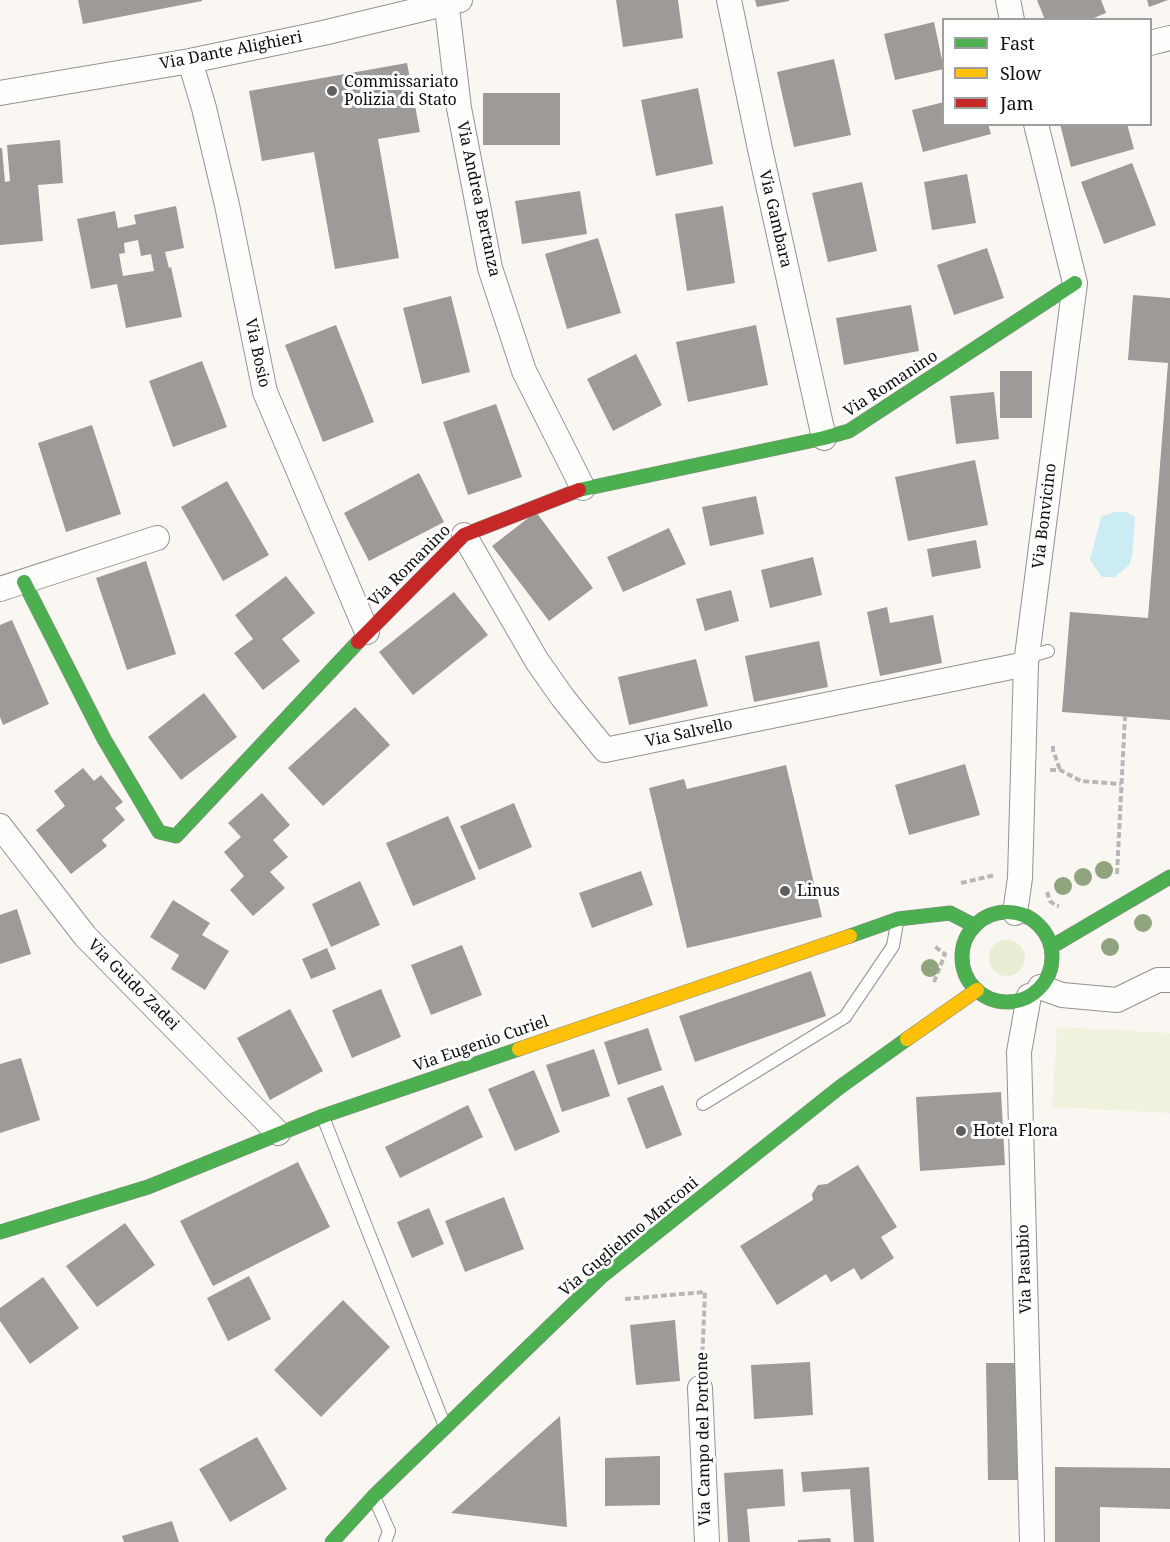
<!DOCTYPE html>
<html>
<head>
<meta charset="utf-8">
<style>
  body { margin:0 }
  #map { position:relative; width:1170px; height:1542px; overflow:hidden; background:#faf7f2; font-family:"Noto Serif",serif }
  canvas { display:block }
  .legend { position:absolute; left:942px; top:18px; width:210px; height:108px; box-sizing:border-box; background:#fff; border:2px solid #9e9e9e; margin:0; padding:8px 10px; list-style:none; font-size:18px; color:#0d0d0d }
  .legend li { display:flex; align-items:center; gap:12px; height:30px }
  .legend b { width:30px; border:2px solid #9e9e9e }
</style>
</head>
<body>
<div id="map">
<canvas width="1170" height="1542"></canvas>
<ul class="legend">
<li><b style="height:8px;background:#4caf50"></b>Fast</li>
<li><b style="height:8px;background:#ffc107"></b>Slow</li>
<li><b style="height:8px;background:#c62828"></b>Jam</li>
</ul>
</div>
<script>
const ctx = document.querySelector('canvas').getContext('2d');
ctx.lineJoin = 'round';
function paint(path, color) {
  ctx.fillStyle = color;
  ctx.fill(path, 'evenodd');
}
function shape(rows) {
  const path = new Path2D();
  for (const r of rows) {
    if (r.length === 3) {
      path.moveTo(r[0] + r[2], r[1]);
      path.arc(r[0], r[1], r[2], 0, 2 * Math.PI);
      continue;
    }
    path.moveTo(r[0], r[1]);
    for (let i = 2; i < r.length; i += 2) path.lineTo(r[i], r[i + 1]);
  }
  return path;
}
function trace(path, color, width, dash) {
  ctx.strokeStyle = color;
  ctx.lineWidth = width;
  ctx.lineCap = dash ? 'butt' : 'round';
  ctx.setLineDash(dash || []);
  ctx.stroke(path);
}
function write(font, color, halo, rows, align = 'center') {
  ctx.font = font + ' "Noto Serif",serif';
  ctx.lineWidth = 6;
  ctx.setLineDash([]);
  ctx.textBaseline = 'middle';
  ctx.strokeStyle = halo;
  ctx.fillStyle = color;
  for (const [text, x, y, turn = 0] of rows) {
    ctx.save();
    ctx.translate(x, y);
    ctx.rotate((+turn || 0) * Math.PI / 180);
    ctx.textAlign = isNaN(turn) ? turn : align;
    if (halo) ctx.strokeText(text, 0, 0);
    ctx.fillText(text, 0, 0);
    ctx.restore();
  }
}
const green = shape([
  [1007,958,18]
]);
const pitch = shape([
  [1057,1027,1170,1033,1170,1113,1052,1107]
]);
const water = shape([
  [1114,512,1126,512,1135,517,1132,557,1129,565,1115,577,1102,577,1090,560,1101,517]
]);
const building = shape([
  [78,0,202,0,202,1,83,24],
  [616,0,678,0,683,38,623,47],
  [755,0,789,0,789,1,757,7],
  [1037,0,1101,0,1106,13,1089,20,1045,20],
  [1147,0,1168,0,1149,7],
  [934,22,944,69,895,80,884,34],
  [834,59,851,135,794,147,777,72],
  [407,63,420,132,378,139,399,258,335,269,314,152,262,161,249,91],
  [698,88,713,164,656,176,641,100],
  [483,93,560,93,560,145,483,145],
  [944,102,944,124,988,124,991,134,923,152,912,110],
  [1060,124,1127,124,1134,149,1071,167],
  [60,140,63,183,38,185,43,241,0,245,0,148,2,148,5,182,10,181,7,145],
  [1132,163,1156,225,1104,244,1081,182],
  [967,174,976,223,932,230,924,182],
  [862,182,877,251,828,262,812,193],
  [580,191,587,234,522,244,515,201],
  [176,206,184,248,165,252,169,268,171,267,182,317,126,328,117,284,91,289,77,219,115,211,118,228,136,224,134,215],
  [138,240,141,256,151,254,154,271,123,276,119,254,125,253,124,243],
  [723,206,735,283,687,291,675,214],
  [598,238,621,313,567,329,545,254],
  [987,248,1004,298,954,315,937,265],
  [1133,295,1170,298,1170,720,1062,712,1070,612,1148,618,1168,363,1128,360],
  [451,296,470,372,422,384,403,308],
  [911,305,919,351,844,365,836,318],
  [336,325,374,422,323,442,285,345],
  [756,325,768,385,688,402,676,342],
  [636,354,662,405,613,431,587,379],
  [202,361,227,427,173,447,149,381],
  [1000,371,1032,371,1032,418,1000,418],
  [994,392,999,439,956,444,950,396],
  [496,404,522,477,468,495,443,422],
  [92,425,121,514,66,532,38,443],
  [975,460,988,525,908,541,895,477],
  [419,473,444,522,369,561,344,513],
  [227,481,269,555,223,581,181,507],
  [756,496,764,534,710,546,702,507],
  [536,512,593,588,549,621,492,546],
  [669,528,686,564,623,592,607,557],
  [976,540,981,568,932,577,927,549],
  [813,557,822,595,770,608,761,570],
  [146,561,176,654,127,670,96,578],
  [286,576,315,613,282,639,300,661,263,690,234,653,253,639,235,615],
  [731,590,739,621,705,631,696,599],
  [454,592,488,635,413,695,379,652],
  [887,607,890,623,933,615,942,663,880,676,867,612],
  [12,620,49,704,3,725,0,717,0,625],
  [819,641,828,687,754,702,745,656],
  [696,659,708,706,629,725,618,677],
  [204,693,237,737,181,780,148,737],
  [355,707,390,745,323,806,288,768],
  [965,764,980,815,909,835,895,785],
  [786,765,822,917,687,948,649,788,684,779,687,789],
  [83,768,94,781,101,775,123,802,115,808,125,820,102,840,107,846,71,874,36,830,65,806,54,791],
  [262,793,290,825,273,840,288,857,270,872,285,888,253,916,230,890,244,876,224,852,241,837,228,823],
  [514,803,532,847,479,870,460,826],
  [448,816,476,879,413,906,386,843],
  [641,871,653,905,592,928,579,893],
  [360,881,380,925,331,947,312,904],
  [173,900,210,923,202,935,229,951,205,990,171,969,179,955,150,937],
  [17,909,31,954,0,964,0,915],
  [462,945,482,995,431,1015,411,965],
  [327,948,336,969,311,979,302,959],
  [811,971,826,1016,695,1062,679,1016],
  [381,989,401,1037,352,1058,332,1010],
  [290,1009,323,1071,270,1100,237,1038],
  [648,1028,662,1070,618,1085,604,1042],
  [594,1049,610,1096,562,1112,546,1065],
  [21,1058,40,1120,0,1133,0,1064],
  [534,1070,560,1132,515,1151,488,1089],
  [663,1085,682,1135,646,1149,627,1098],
  [1001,1092,1005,1165,920,1171,916,1097],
  [468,1105,483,1137,400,1178,385,1147],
  [298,1162,330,1227,213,1286,180,1221],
  [858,1165,897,1227,881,1237,894,1258,861,1280,854,1268,831,1282,826,1274,777,1305,740,1246,813,1200,812,1194,818,1185,827,1184],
  [504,1197,524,1249,465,1272,445,1221],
  [429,1208,444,1244,412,1258,397,1222],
  [125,1223,155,1265,97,1307,66,1266],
  [249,1276,271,1319,228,1341,207,1298],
  [43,1277,79,1328,30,1364,0,1321,0,1308],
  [343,1300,390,1347,321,1417,274,1370],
  [675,1320,680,1381,636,1385,630,1325],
  [810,1362,813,1415,754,1419,751,1365],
  [986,1363,1016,1363,1018,1480,988,1480],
  [560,1416,567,1527,451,1513],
  [257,1437,287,1489,230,1522,199,1469],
  [660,1456,660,1505,605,1506,605,1458],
  [869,1467,874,1542,854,1542,850,1489,803,1492,801,1472],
  [1055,1467,1170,1468,1170,1509,1100,1507,1100,1542,1055,1542],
  [783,1469,785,1506,747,1509,750,1542,728,1542,724,1473],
  [172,1521,179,1542,124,1542,122,1536],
  [830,1538,831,1542,798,1542,798,1540]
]);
const path = shape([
  [1053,746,1053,750,1060,770],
  [1050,770,1060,770,1081,781,1121,784],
  [1117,874,1125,716],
  [961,883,995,875],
  [1047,892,1050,901,1055,905,1059,906],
  [934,982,945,954,934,946],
  [625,1299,705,1292,702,1363]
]);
const lane = shape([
  [1027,657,1048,651],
  [703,1104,845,1017,893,946,897,923],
  [323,1117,444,1424],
  [375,1499,389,1531,385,1542]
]);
const street = shape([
  [446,0,459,108,490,268,524,371,583,488],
  [729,0,760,149,824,438],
  [1008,0,1012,20],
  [1150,43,1170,38],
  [190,61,204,108,227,205,265,392,367,632],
  [0,93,190,61,323,33,460,0],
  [464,535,537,661,563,698,605,750,1026,664],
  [0,589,157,538],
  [0,826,85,936,278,1133],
  [1015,913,1020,878,1026,664,1075,283,1036,124],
  [1040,987,1062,995,1117,1000,1158,980,1170,980],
  [1029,996,1019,1052,1032,1542],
  [700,1388,707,1542]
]);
const fast = shape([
  [579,490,824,438,849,431,1075,283],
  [24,582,104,739,159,832,176,836,358,642],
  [1007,957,45],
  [850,936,898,919,950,913,975,926],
  [1051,947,1170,877],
  [0,1232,148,1187,323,1116,519,1049],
  [332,1542,374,1496,601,1277,840,1087,907,1039]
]);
const slow = shape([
  [907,1039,977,990],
  [519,1049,850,936]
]);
const jam = shape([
  [358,642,464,535,579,490]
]);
const trees = [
  [1104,870],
  [1083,877],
  [1063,886],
  [1143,923],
  [1110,947],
  [930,968]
];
const markers = [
  [332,91,6,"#605f5d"],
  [785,891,6,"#605f5d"],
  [961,1131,6,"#605f5d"]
];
const streetNames = [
  ["Via Dante Alighieri",231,51,-11],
  ["Via Andrea Bertanza",478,199,78],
  ["Via Gambara",775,219,77],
  ["Via Bosio",257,353,78],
  ["Via Romanino",891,384,-33],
  ["Via Bonvicino",1045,516,-83],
  ["Via Romanino",410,566,-45],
  ["Via Salvello",689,733,-12],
  ["Via Guido Zadei",133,985,45],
  ["Via Eugenio Curiel",481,1044,-19],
  ["Via Guglielmo Marconi",629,1237,-40],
  ["Via Pasubio",1025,1269,-92],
  ["Via Campo del Portone",704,1439,-91]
];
const poiNames = [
  ["Commissariato",344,82],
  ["Polizia di Stato",344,100],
  ["Linus",797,891],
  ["Hotel Flora",973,1131]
];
paint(green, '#e8eed3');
paint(pitch, '#f1f2dd');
paint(water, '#caecf2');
paint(building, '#9d9a98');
trace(lane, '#949290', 14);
trace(street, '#949290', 26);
trace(fast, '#8a8987', 15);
trace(slow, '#8a8987', 15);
trace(jam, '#8a8987', 15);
trace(path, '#b8b7b6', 4, [6, 3]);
trace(lane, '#fefefd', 12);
trace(street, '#fefefd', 24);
trace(fast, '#4caf50', 14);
trace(slow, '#ffc107', 14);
trace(jam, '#c62828', 14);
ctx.fillStyle = '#91a480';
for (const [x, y] of trees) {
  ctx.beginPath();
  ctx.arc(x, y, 9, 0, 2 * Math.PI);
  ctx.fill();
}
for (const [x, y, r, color] of markers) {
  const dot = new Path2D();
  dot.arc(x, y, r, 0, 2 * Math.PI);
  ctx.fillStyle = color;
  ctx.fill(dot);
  trace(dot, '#fff', 2);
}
write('16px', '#0d0d0d', '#fff', streetNames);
write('16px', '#0d0d0d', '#fff', poiNames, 'left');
</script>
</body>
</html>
